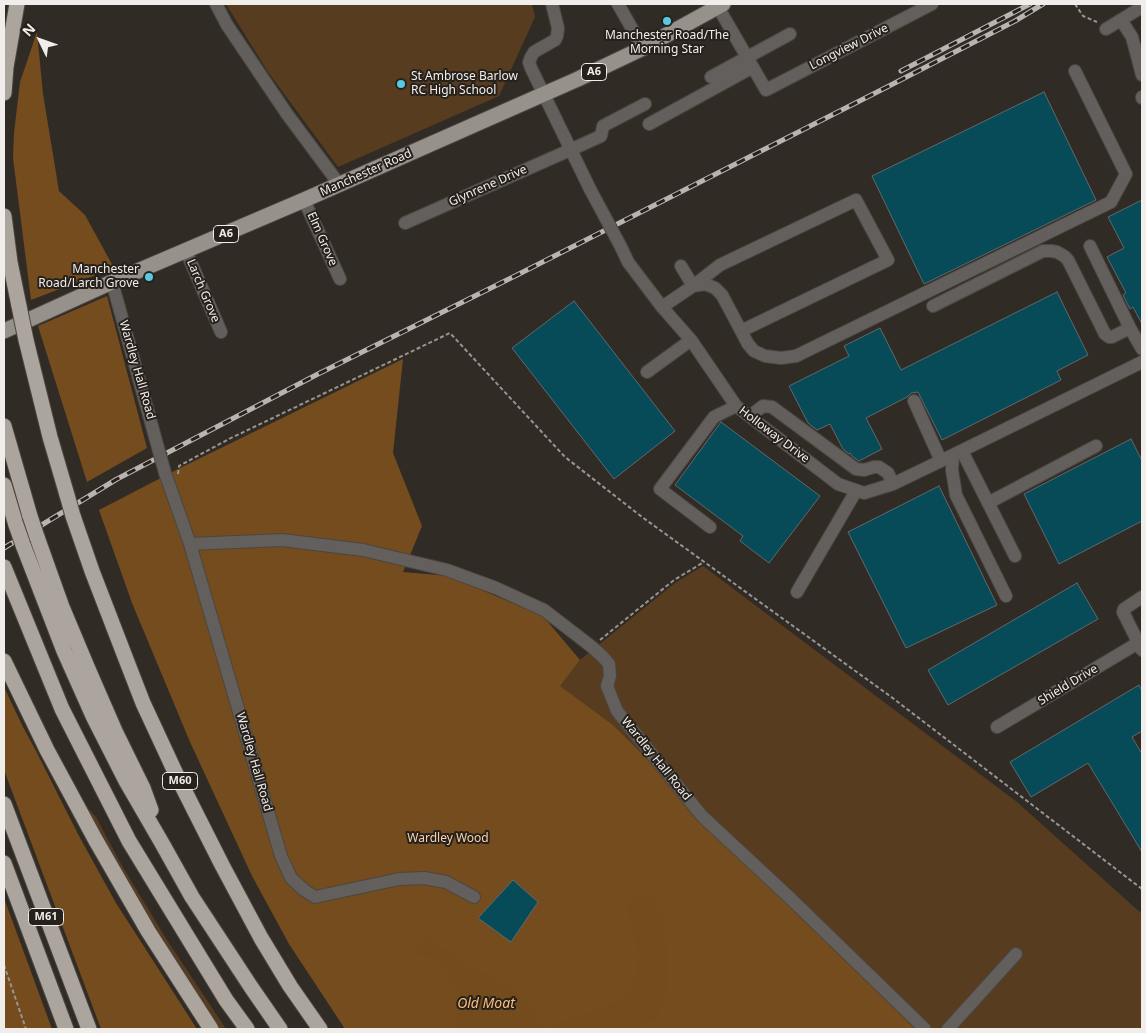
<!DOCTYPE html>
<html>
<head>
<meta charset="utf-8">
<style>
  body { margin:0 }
  #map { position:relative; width:1146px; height:1033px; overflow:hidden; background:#312b26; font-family:"Noto Sans",sans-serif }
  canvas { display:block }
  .frame { position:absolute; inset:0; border:5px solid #f1edea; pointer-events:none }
  .north { position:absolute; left:15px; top:15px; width:50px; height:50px; -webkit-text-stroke:4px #27211c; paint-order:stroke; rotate:312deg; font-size:14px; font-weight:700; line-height:20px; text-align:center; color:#f1edea }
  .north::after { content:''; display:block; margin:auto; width:18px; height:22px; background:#f1edea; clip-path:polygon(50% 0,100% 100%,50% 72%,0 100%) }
</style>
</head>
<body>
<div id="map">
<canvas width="1146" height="1033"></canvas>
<div class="frame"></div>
<div class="north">N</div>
</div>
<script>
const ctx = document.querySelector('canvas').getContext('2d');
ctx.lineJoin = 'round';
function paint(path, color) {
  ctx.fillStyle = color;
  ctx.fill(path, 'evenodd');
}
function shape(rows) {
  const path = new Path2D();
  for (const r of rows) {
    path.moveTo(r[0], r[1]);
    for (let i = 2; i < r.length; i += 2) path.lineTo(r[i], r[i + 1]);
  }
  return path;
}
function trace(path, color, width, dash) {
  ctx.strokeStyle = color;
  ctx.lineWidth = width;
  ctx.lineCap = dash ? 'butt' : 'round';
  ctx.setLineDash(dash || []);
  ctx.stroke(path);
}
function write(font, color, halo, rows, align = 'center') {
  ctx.font = font + ' "Noto Sans",sans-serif';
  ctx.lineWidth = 4;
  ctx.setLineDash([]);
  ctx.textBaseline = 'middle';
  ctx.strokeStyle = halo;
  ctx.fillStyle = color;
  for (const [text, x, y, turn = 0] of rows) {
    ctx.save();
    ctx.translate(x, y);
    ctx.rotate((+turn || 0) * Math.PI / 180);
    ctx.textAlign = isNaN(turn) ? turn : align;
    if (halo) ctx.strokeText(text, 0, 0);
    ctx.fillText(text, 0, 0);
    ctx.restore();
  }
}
const green = shape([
  [226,4,532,4,535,17,499,96,338,167,268,72],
  [703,566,1017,802,1142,914,1142,1029,921,1029,613,725,559,686,580,660,675,583],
  [80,799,96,817,121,864,167,940,226,1029,220,1029,212,1019,162,941]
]);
const forest = shape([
  [37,32,43,94,59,191,85,215,114,268,31,300,13,158,14,133,20,82],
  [107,296,147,448,87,482,38,326],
  [403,359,393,453,422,526,403,572,449,576,543,616,580,660,560,686,613,725,921,1029,345,1029,289,944,252,876,190,742,132,603,99,510,180,468],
  [4,687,23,727,35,749,79,836,116,903,197,1029,101,1029,4,770],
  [4,898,52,1029,4,1029]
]);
const water = shape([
  [637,892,653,900,664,920,668,988,658,1015,639,1029,452,1029,453,1023,461,1006,453,981,432,957,412,952,427,934,432,942,470,967,505,985,522,999,540,1023,548,1027,619,1002,636,978,639,953,627,907]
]);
const building = shape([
  [1044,92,1096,200,924,284,872,176,1044,92],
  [1142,200,1142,324,1133,307,1130,309,1123,295,1126,293,1107,257,1124,248,1108,217,1142,200],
  [1057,292,1088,355,1057,371,1061,380,942,440,918,392,911,393,907,397,866,418,882,449,859,461,852,456,850,453,849,454,843,449,830,424,817,430,808,423,789,386,849,356,844,346,880,328,901,370,1057,292],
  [574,301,675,431,614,479,512,348,574,301],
  [721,422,820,496,769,563,740,541,743,536,675,485,721,422],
  [1131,439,1142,461,1142,521,1059,564,1024,494,1131,439],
  [939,486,997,605,906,648,848,532,939,486],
  [1077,583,1098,619,948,705,928,670,1077,583],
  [1139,685,1142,691,1142,731,1132,737,1142,754,1142,852,1088,763,1031,797,1010,762,1139,685],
  [513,880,538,902,511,942,478,918,513,880]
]);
const path = shape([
  [1075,4,1083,16,1097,22],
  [178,474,179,466,229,439,450,333,565,457,642,517,890,696,1142,889],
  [600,640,674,580,704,562],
  [4,965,26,1029]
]);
const minor = shape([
  [216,4,227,25,287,114,339,184],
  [552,4,558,28,557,36,555,40,534,52,531,57,529,62,531,68,590,189],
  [618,4,643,48],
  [718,7,766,90,932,4],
  [1121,20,1132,37,1142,75],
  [1106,29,1142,7],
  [711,77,790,34],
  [1142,97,1142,98],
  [649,124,753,67],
  [304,200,340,279],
  [405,223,570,150,601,136,603,126,645,104],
  [1090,246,1130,328],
  [621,247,628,262,662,307,691,340,736,406,838,484,864,493,893,484,953,455,1142,362],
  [186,251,221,332],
  [681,266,693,286,720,265,856,200,888,260,741,331],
  [112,282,152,426],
  [933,306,1043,251,1051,251,1057,252,1064,256,1068,260,1105,334,1109,337,1112,337,1130,328,1142,349],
  [662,307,693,286,705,284,715,288,722,295,748,344,754,351,765,356,781,358,796,356,1111,202,1126,174,1075,71],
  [647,372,691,340],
  [914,401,941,461],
  [750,416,763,406,772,407,856,469,864,470,874,467,879,467,888,473,893,484],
  [962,451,1015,556],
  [953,455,952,470,956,495,1006,596],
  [165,473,190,544,281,856,291,878,304,890,315,897,399,879,424,878,446,882,474,897],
  [988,503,1096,446],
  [710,527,660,489,714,417,736,406],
  [190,544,282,540,363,550,447,570,496,588,544,610,592,647,603,657,609,664,610,676,607,686,617,711,702,816,789,897,925,1029],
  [797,592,856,491],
  [1142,597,1124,609,1123,612,1142,650],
  [997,727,1138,643],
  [948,1029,1016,954]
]);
const major = shape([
  [4,331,112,282,304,200,578,79,643,48,723,4]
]);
const highway = shape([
  [4,93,6,67,17,4],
  [4,216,10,262,19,306],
  [26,340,50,437,67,495],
  [4,426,30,516],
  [4,485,16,525],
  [73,516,92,571,124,654,143,703,176,774,222,865,261,938,290,986,320,1029],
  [37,537,62,607,88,669,115,731,143,788,151,810],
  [23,545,64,651,93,716,126,781,163,845,192,897,251,987,280,1029],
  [4,567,62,709,129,841,226,1000,247,1029],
  [4,661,47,750,95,839,148,931,211,1029],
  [4,804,89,1029],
  [4,863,66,1029]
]);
const rail = shape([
  [901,71,1030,4],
  [4,548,117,479,318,374,519,274,887,87,1015,21,1043,4]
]);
const minorBridge = shape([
  [590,189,621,247],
  [152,426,165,473]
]);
const highwayBridge = shape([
  [19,306,26,340],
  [67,495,73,516],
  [30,516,37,537],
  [16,525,23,545]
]);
const markers = [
  [667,21,5,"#58c9e3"],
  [401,84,5,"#58c9e3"],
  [149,277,5,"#58c9e3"]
];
const shields = [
  [594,72,25],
  [226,234,25],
  [180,781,35],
  [46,917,35]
];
const shieldNames = [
  ["A6",594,72],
  ["A6",226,234],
  ["M60",180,781],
  ["M61",46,917]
];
const poiNames = [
  ["Manchester Road/The",667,36],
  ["Morning Star",667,50],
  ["St Ambrose Barlow",411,77,"left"],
  ["RC High School",411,91,"left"],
  ["Manchester",139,270,"right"],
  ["Road/Larch Grove",139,284,"right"]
];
const streetNames = [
  ["Longview Drive",849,47,-27],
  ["Manchester Road",366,173,-24],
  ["Glynrene Drive",488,186,-24],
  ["Elm Grove",322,239,66],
  ["Larch Grove",203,291,67],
  ["Wardley Hall Road",137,370,74],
  ["Holloway Drive",774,435,37],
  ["Shield Drive",1068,685,-31],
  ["Wardley Hall Road",656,759,51],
  ["Wardley Hall Road",254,762,74]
];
const parkNames = [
  ["Wardley Wood",448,839]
];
const waterNames = [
  ["Old Moat",486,1004]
];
paint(green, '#573c1f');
paint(forest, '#744c1e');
paint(water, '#734b1d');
paint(building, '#074b59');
trace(building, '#5f696c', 1);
trace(minor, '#4c4641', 14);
trace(major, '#4c4641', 17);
trace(highway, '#4c4641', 17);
trace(path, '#999490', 2, [4, 2.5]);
trace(minor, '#625f5c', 12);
trace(major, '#97918b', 15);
trace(highway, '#aca59e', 15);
trace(rail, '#b9b4b0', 5);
trace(rail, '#27211c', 3, [9]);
trace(minorBridge, '#4c4641', 14, []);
trace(highwayBridge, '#4c4641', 17, []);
trace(minorBridge, '#625f5c', 12);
trace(highwayBridge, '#aca59e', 15);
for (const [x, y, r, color] of markers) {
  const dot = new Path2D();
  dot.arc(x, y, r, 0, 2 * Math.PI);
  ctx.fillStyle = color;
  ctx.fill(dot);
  trace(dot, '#27211c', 2);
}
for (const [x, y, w] of shields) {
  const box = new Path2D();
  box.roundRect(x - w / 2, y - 8.5, w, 17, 4);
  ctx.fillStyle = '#27211c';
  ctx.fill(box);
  trace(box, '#f1edea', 1);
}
write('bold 11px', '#f1edea', null, shieldNames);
write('12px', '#f1edea', '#27211c', poiNames);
write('12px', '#f1edea', '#27211c', streetNames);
write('12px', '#f9d2ac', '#27211c', parkNames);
write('italic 14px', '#fcbd7a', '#27211c', waterNames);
</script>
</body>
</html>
